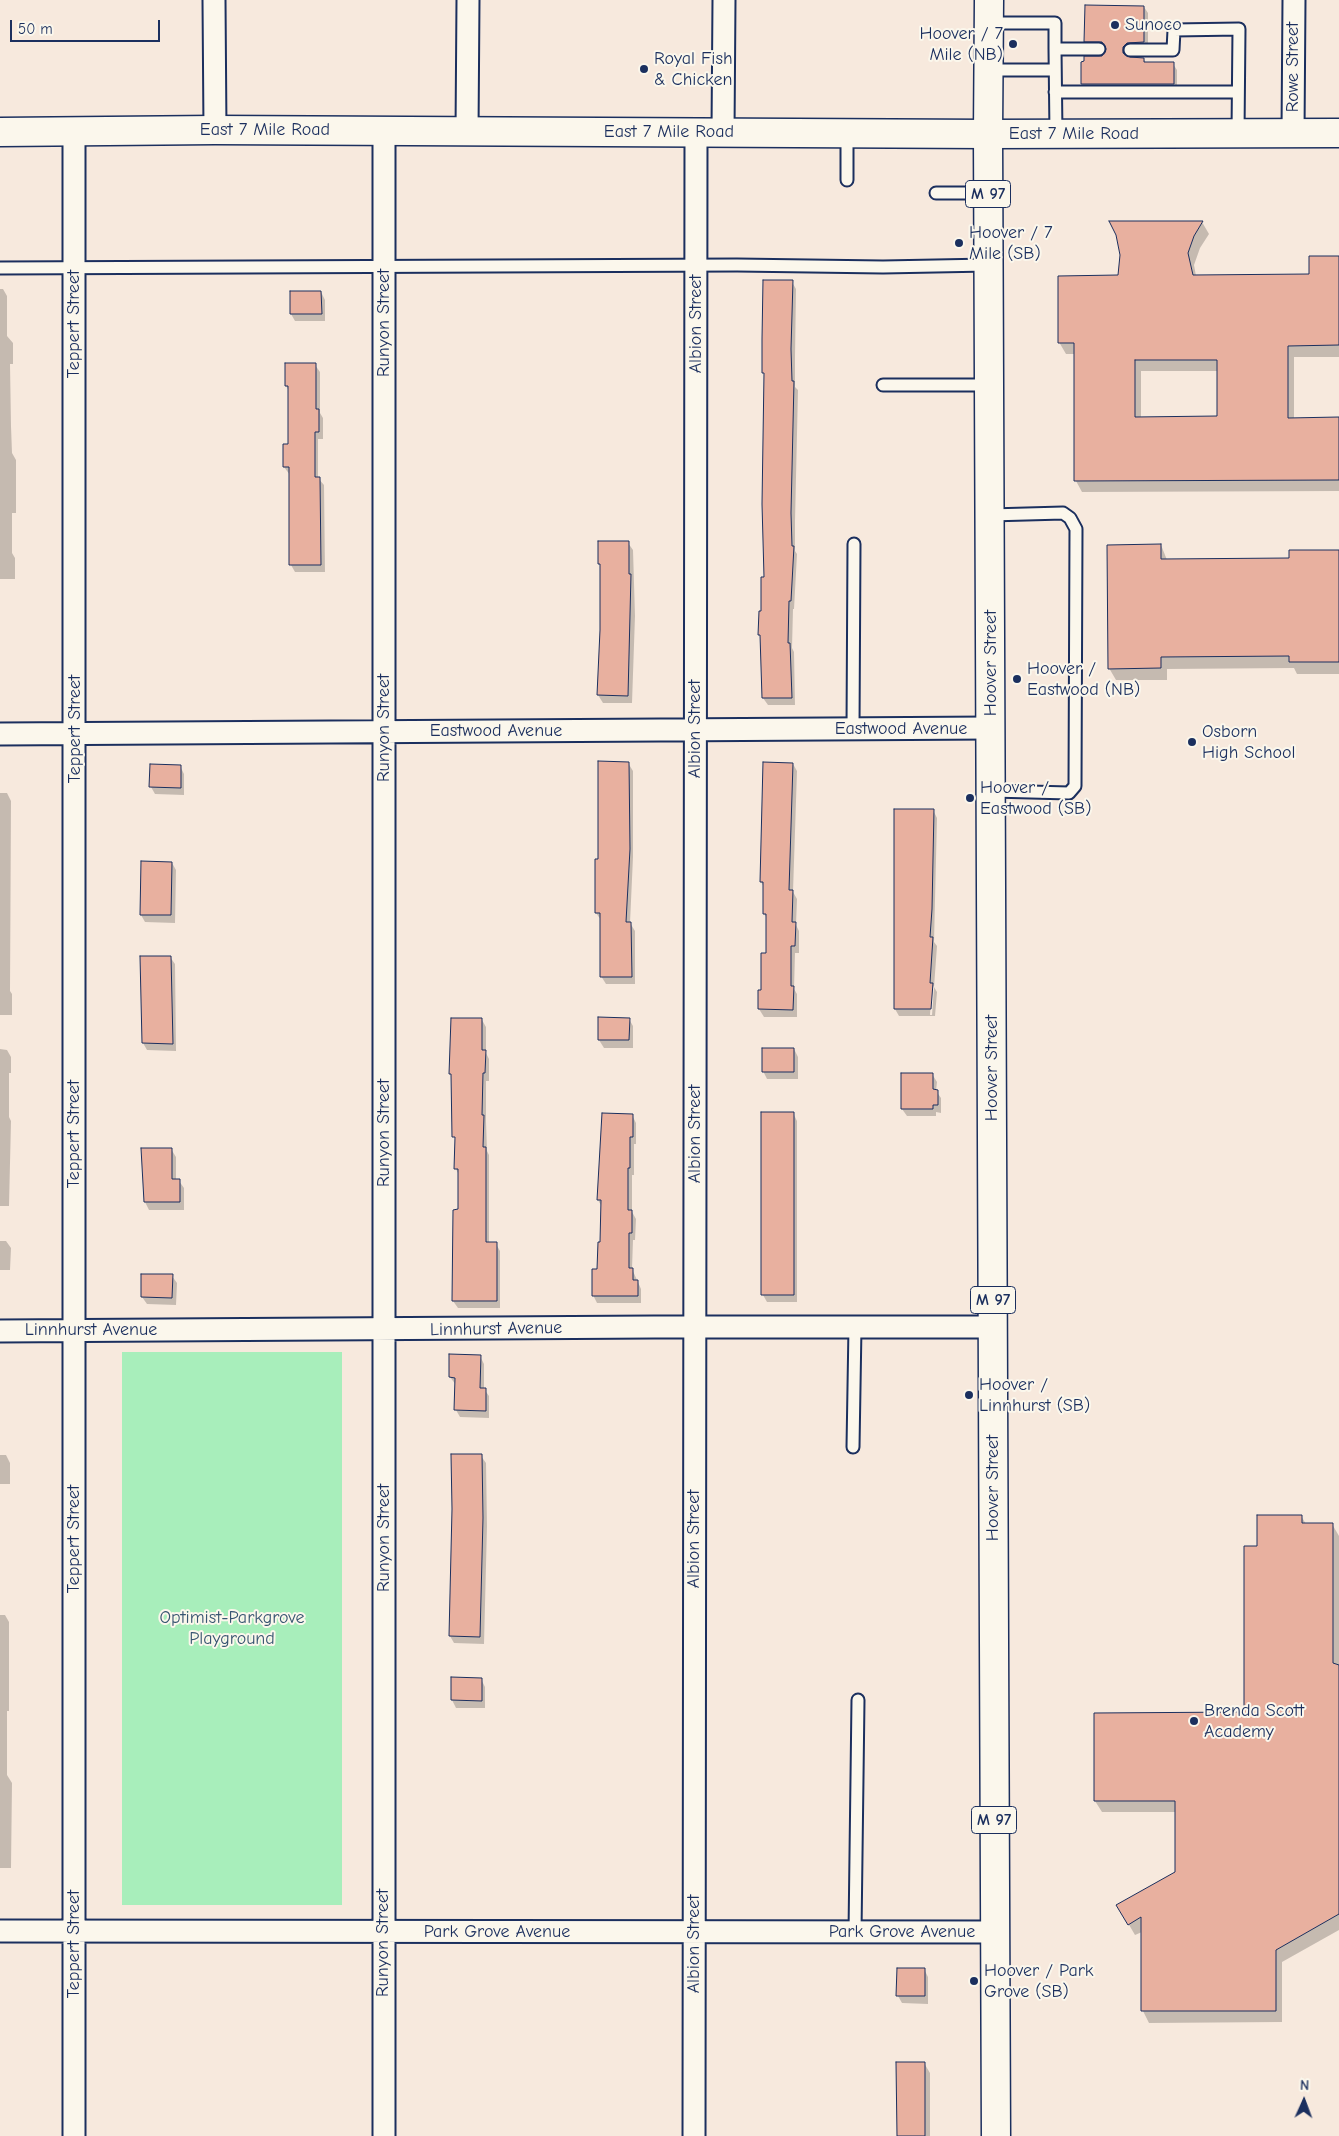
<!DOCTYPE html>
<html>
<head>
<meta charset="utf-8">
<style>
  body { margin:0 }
  #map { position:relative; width:1339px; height:2136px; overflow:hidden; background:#f7e9dd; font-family:"Comic Neue",sans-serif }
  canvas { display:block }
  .north { position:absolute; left:1279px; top:2076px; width:50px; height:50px; -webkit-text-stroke:4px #fbf7ec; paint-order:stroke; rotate:2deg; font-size:14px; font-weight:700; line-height:20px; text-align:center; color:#1b2f5e }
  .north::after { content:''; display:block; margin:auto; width:18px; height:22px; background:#1b2f5e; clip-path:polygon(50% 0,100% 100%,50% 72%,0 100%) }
  .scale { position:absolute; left:10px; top:20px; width:150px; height:22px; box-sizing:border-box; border:2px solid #1b2f5e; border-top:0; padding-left:6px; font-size:15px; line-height:18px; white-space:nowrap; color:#1b2f5e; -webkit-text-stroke:4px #fbf7ec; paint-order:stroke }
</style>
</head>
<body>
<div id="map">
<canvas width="1339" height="2136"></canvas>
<div class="north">N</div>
<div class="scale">50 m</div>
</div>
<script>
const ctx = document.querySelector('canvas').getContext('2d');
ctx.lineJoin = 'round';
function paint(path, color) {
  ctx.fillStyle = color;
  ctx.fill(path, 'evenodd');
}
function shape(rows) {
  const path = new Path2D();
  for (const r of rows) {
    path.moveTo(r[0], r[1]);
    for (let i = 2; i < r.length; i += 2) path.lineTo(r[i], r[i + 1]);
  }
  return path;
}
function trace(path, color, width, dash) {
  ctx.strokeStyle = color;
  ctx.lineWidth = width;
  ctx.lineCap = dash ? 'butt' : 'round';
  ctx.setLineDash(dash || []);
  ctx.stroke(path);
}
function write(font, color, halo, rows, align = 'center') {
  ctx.font = font + ' "Comic Neue",sans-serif';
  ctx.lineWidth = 4;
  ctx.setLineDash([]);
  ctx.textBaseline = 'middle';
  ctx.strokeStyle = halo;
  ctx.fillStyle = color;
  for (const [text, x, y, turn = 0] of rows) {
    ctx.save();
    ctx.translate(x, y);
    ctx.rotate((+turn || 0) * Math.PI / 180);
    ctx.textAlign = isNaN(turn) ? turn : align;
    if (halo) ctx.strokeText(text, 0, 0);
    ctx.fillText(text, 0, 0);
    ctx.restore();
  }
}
const green = shape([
  [122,1352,342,1352,342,1905,122,1905]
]);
const shadow = shape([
  [1144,7,1148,13,1148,49,1126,54,1126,57,1144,59,1146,63,1173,64,1177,70,1177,91,1086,91,1082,84,1082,63,1103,57,1108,49,1090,48,1086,41],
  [1202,222,1209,234,1200,248,1194,265,1196,276,1310,276,1339,257,1339,357,1294,357,1294,419,1339,418,1339,491,1082,492,1076,481,1075,354,1066,354,1059,342,1119,277,1121,255,1117,235,1111,223],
  [1141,371,1218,371,1218,418,1141,418],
  [792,282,796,289,795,357,795,387,798,390,795,521,795,551,797,554,794,609,793,609,792,648,794,652,795,705,768,705,763,698,762,639,760,635,765,578,765,376,764,373],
  [0,289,3,289,7,296,7,336,13,343,13,364,10,364,11,426,12,453,16,460,16,513,12,513,12,553,15,558,15,579,0,579],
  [321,292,325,300,325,321,295,321,291,314],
  [315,365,320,372,320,413,323,418,323,439,318,439,318,478,324,485,325,572,295,572,291,565,290,475,284,467,289,446,289,391,286,386],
  [628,543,633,550,635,616,632,703,603,703,598,695,601,630,601,567,599,563],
  [1161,545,1167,560,1291,559,1339,551,1339,674,1297,674,1294,668,1167,669,1167,680,1116,680,1109,668],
  [628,763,633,771,633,857,630,923,635,931,635,984,606,984,601,976,601,920,596,913,599,860],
  [793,764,797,771,793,892,797,899,796,925,799,931,799,953,795,953,794,989,797,994,797,1017,764,1017,759,1009,760,991,762,991,767,954,767,918,764,914,764,887,761,882],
  [180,766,184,774,184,795,155,794,151,787],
  [0,793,7,793,11,801,10,991,12,994,12,1015,0,1015],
  [933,810,937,818,934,942,937,946,934,987,937,992,935,1016,899,1016,895,1009],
  [932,983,934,988,932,1015,930,1015],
  [172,863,176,870,175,923,145,922,141,915],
  [170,957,175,964,176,1051,147,1050,143,1043],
  [600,1018,629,1019,633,1026,633,1048,604,1048,599,1040],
  [482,1020,486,1027,486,1053,489,1059,489,1081,486,1081,486,1121,487,1151,489,1155,489,1244,496,1244,500,1251,500,1308,458,1308,453,1301,459,1210,459,1175,456,1169,453,1078,450,1073],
  [0,1049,7,1050,11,1057,11,1073,9,1073,9,1117,11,1121,9,1206,0,1206],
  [794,1049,798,1057,798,1079,767,1079,763,1071],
  [932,1074,937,1082,936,1091,941,1098,941,1113,936,1112,936,1116,907,1116,902,1109],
  [793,1113,797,1121,797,1302,767,1302,763,1295],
  [603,1114,632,1115,636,1123,636,1144,634,1144,634,1175,632,1175,632,1212,636,1219,635,1240,633,1240,632,1269,641,1289,641,1303,597,1303,593,1295,602,1243,602,1207,598,1200],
  [142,1149,171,1149,176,1157,176,1181,179,1181,184,1188,184,1210,149,1210,145,1202],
  [0,1241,6,1241,11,1248,10,1270,0,1270],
  [172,1276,177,1283,176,1305,147,1304,142,1297],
  [480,1356,484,1364,484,1389,489,1396,489,1418,460,1417,456,1410,456,1385,450,1377],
  [0,1455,6,1455,10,1463,10,1484,0,1484],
  [481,1456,486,1463,487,1526,484,1644,454,1643,450,1636],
  [1301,1516,1306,1524,1332,1524,1339,1536,1339,1930,1282,1962,1282,2022,1149,2023,1143,2011,1142,1932,1135,1935,1118,1906,1177,1872,1176,1812,1102,1812,1095,1801,1245,1714,1259,1548],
  [0,1615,5,1615,9,1622,9,1711,7,1711,7,1775,12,1783,11,1868,0,1868],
  [452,1679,481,1679,485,1687,485,1708,456,1708,452,1700],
  [924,1969,928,1977,928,2004,902,2003,898,1996],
  [924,2063,930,2073,930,2136,898,2136]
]);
const building = shape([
  [1085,5,1144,6,1144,42,1127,43,1123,47,1123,53,1130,57,1144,58,1144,62,1174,62,1174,84,1081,84,1081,62,1084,61,1084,56,1102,56,1106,49,1102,42,1084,42,1085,5],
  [1109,221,1203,221,1194,236,1188,253,1193,275,1309,274,1309,256,1339,256,1339,345,1288,346,1288,418,1339,417,1339,480,1074,481,1074,343,1058,343,1058,276,1118,275,1120,255,1116,235,1109,221],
  [1135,360,1217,360,1217,416,1135,417,1135,360],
  [763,280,793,280,791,349,792,381,794,381,791,513,792,546,794,546,791,601,789,601,788,643,790,643,792,698,762,698,760,635,758,635,759,611,761,611,761,577,764,577,762,504,764,373,762,373,762,339,763,280],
  [290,291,321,291,322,314,290,314,290,291],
  [285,363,316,363,316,409,319,409,319,432,315,432,315,477,320,477,321,565,289,565,289,467,283,467,283,444,288,444,288,386,285,386,285,363],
  [598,541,629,541,629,574,631,574,628,696,597,695,600,630,600,564,598,564,598,541],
  [1161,544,1161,559,1289,558,1289,550,1339,550,1339,662,1289,662,1289,656,1161,657,1161,668,1108,669,1107,545,1161,544],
  [598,761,629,762,630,849,626,922,631,922,632,977,600,977,600,913,595,913,595,859,598,859,598,761],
  [763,762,793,763,789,890,793,890,792,922,796,922,795,946,791,946,791,986,794,986,793,1010,758,1009,758,990,761,990,761,953,766,953,766,914,763,914,763,882,760,882,763,762],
  [150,764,181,765,181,788,149,787,150,764],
  [894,809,934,809,932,909,930,937,933,937,930,983,933,983,931,1009,894,1009,894,809],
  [141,861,172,862,171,915,140,915,141,861],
  [140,956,171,956,173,1044,142,1043,140,956],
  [598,1017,630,1018,629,1040,598,1040,598,1017],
  [451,1018,482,1018,482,1050,486,1050,485,1073,483,1073,482,1115,484,1115,483,1147,486,1147,486,1242,497,1242,497,1301,452,1301,453,1210,458,1209,458,1169,454,1169,455,1137,452,1137,451,1074,449,1074,451,1018],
  [762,1048,794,1048,794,1072,762,1072,762,1048],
  [901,1073,933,1073,933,1089,938,1090,938,1105,933,1105,933,1109,901,1109,901,1073],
  [761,1112,794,1112,794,1295,761,1295,761,1112],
  [602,1113,633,1114,633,1137,630,1137,630,1168,628,1168,628,1210,632,1210,632,1233,629,1233,629,1268,633,1268,633,1280,638,1280,638,1296,592,1296,592,1269,597,1269,598,1242,600,1242,601,1200,597,1200,602,1113],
  [141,1148,172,1148,172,1179,180,1179,180,1202,144,1202,141,1148],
  [141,1274,173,1274,172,1298,141,1297,141,1274],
  [449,1354,481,1355,480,1388,486,1388,486,1411,454,1410,455,1378,449,1377,449,1354],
  [451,1454,482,1454,483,1518,480,1637,449,1636,452,1509,451,1454],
  [1257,1515,1302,1515,1302,1523,1333,1523,1333,1663,1339,1665,1339,1914,1276,1950,1276,2011,1141,2011,1141,1917,1128,1925,1116,1905,1175,1872,1175,1801,1094,1801,1094,1713,1244,1712,1244,1546,1257,1546,1257,1515],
  [451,1677,482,1678,482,1701,451,1700,451,1677],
  [897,1968,925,1968,925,1996,896,1996,897,1968],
  [896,2062,925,2062,925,2136,897,2136,896,2062]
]);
const service = shape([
  [989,23,1055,23,1055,49,1099,49],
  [1055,49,1056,134],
  [1130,50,1173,50,1174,30,1239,29,1238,133],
  [988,70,1055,70],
  [1055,92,1238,92],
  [847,180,847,133],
  [936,193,988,193],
  [0,268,737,265,883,267,988,265],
  [883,385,989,385],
  [990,515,1063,513,1070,518,1076,529,1075,786,1069,793,992,791],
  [853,729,854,544],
  [853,1447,855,1327],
  [855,1932,858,1700]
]);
const minor = shape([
  [214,0,215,130],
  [74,132,74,2136],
  [467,132,468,0],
  [723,132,724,0],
  [1293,133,1294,0],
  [0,734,991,728],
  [0,1331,654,1327,993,1327],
  [0,1931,995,1932],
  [384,2136,384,131],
  [694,2136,696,132]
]);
const tertiary = shape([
  [0,132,215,130,988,134,1339,133]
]);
const primary = shape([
  [989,0,988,134,996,2136]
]);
const markers = [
  [1115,25,5,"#1b2f5e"],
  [1013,44,5,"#1b2f5e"],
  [644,69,5,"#1b2f5e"],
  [959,243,5,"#1b2f5e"],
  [1017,679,5,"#1b2f5e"],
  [1192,742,5,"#1b2f5e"],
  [970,798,5,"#1b2f5e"],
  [969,1395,5,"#1b2f5e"],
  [1194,1721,5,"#1b2f5e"],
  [974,1981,5,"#1b2f5e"]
];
const shields = [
  [988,194,45],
  [993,1300,45],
  [994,1820,45]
];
const shieldNames = [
  ["M 97",988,194],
  ["M 97",993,1300],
  ["M 97",994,1820]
];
const poiNames = [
  ["Sunoco",1125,25],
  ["Hoover / 7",1003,34,"right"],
  ["Mile (NB)",1003,55,"right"],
  ["Royal Fish",654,59],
  ["& Chicken",654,80],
  ["Hoover / 7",969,233],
  ["Mile (SB)",969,254],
  ["Hoover /",1027,669],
  ["Eastwood (NB)",1027,690],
  ["Osborn",1202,732],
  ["High School",1202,753],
  ["Hoover /",980,788],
  ["Eastwood (SB)",980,809],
  ["Hoover /",979,1385],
  ["Linnhurst (SB)",979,1406],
  ["Brenda Scott",1204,1711],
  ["Academy",1204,1732],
  ["Hoover / Park",984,1971],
  ["Grove (SB)",984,1992]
];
const streetNames = [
  ["Rowe Street",1293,67,-90],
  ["East 7 Mile Road",265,130],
  ["East 7 Mile Road",669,132],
  ["East 7 Mile Road",1074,134],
  ["Runyon Street",384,323,-90],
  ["Teppert Street",74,324,-90],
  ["Albion Street",696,324,-90],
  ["Hoover Street",991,663,-90],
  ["Runyon Street",384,728,-90],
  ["Teppert Street",75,729,-90],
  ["Albion Street",695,729,-90],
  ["Eastwood Avenue",901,729],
  ["Eastwood Avenue",496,731],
  ["Hoover Street",992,1068,-90],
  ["Runyon Street",384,1133,-90],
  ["Teppert Street",74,1134,-90],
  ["Albion Street",695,1134,-90],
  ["Linnhurst Avenue",496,1329,-1],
  ["Linnhurst Avenue",91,1330],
  ["Hoover Street",993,1488,-90],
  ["Runyon Street",384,1538,-90],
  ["Teppert Street",74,1539,-90],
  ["Albion Street",694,1539,-90],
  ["Park Grove Avenue",497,1932],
  ["Park Grove Avenue",902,1932],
  ["Runyon Street",383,1943,-90],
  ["Teppert Street",74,1944,-90],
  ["Albion Street",694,1944,-90]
];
const parkNames = [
  ["Optimist-Parkgrove",232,1618],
  ["Playground",232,1639]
];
paint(green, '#a8eebb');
paint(shadow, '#0003');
paint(building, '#e8b09f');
trace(building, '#1b2f5e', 1);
trace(service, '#1b2f5e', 15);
trace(minor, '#1b2f5e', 25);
trace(tertiary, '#1b2f5e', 31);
trace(primary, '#1b2f5e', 31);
trace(service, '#fbf7ec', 11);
trace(minor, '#fbf7ec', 21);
trace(tertiary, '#fbf7ec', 28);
trace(primary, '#fbf7ec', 28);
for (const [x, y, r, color] of markers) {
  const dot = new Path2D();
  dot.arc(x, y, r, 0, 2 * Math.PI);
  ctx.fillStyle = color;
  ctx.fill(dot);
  trace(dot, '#fbf7ec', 2);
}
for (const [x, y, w] of shields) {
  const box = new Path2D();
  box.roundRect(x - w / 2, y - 13.5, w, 27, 4);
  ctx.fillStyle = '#fbf7ec';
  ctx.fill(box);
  trace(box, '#1b2f5e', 1);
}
write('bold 16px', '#1b2f5e', null, shieldNames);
write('18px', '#1b2f5e', '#fbf7ec', poiNames, 'left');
write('18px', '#1b2f5e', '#fbf7ec', streetNames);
write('18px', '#375571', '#fbf7ec', parkNames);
</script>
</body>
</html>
